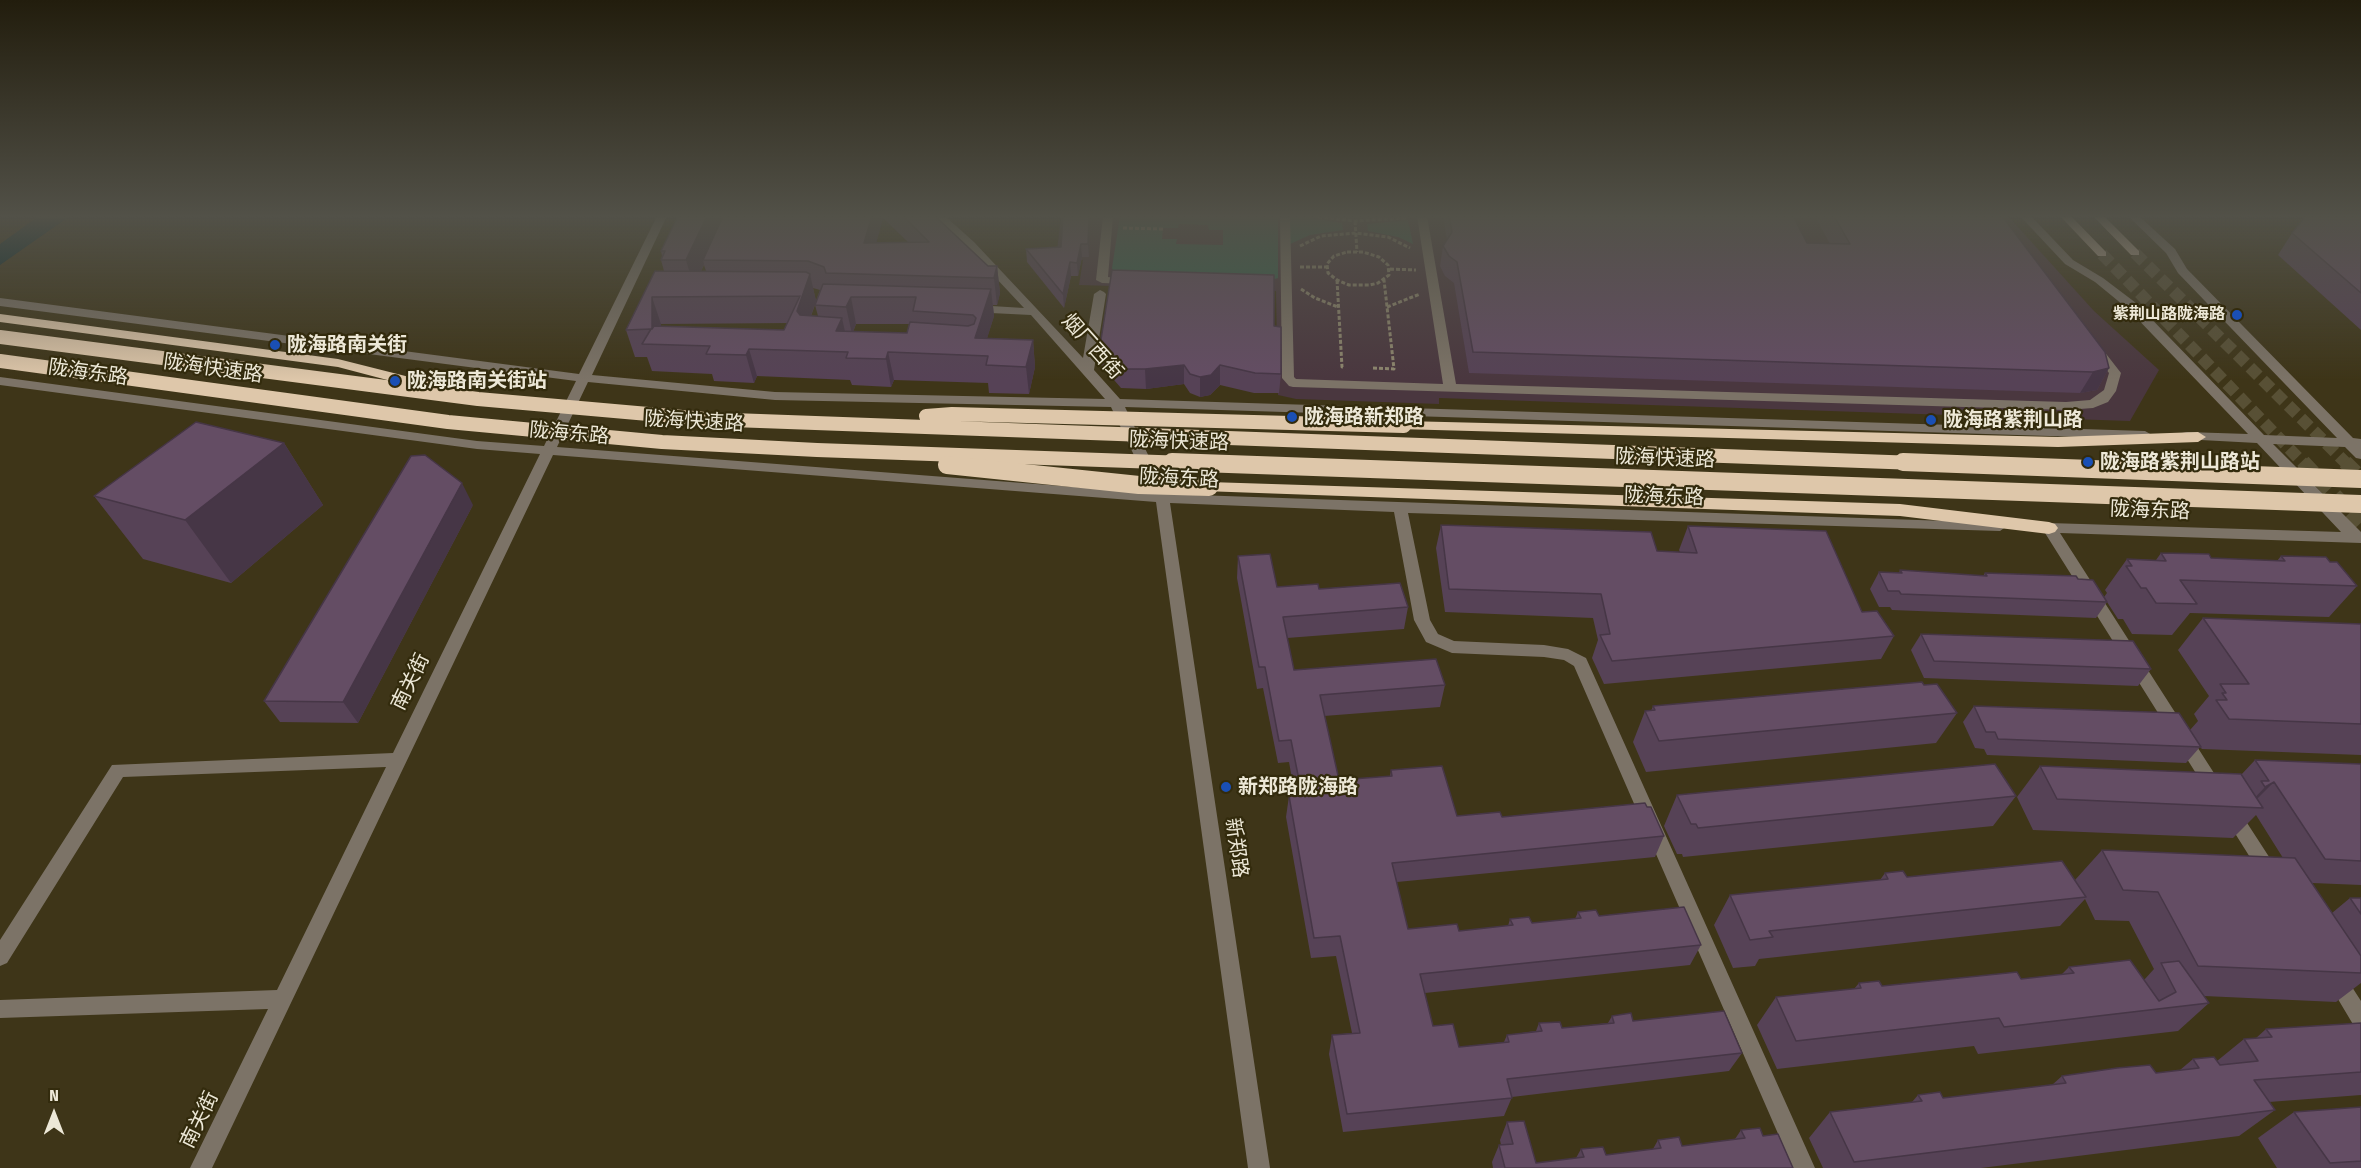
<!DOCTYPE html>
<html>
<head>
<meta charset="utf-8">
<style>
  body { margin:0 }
  #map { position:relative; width:2361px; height:1168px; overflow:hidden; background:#3e3518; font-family:"Fira Sans Condensed",sans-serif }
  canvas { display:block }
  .north { position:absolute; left:24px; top:1084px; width:60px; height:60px; -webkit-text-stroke:4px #332b0d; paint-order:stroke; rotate:0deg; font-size:16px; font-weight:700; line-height:24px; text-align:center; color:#ede8d7 }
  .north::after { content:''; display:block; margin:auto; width:21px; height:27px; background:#ede8d7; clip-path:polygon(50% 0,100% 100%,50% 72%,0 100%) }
</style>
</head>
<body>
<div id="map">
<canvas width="2361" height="1168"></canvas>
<div class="north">N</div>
</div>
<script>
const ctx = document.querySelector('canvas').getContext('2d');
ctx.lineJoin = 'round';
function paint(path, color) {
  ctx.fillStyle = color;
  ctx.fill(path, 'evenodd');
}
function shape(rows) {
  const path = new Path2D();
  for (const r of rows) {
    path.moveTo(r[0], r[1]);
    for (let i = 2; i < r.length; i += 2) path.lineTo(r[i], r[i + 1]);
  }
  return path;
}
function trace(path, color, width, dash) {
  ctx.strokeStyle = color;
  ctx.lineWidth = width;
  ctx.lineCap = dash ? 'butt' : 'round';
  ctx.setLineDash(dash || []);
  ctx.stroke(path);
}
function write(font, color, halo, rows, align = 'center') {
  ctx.font = font + ' "Fira Sans Condensed","Noto Sans SC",sans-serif';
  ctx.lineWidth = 4.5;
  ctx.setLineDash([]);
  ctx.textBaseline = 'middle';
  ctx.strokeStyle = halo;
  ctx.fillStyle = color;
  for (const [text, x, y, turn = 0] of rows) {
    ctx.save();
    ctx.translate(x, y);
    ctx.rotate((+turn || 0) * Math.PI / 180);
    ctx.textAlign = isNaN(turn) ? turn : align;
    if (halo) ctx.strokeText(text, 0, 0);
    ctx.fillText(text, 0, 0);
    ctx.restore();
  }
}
const industrial = shape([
  [1061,216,2008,216,2094,311,2159,370,2130,421,1439,398,1439,404,1296,399,1278,395,1276,291,1079,285,1083,260,1056,259]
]);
const green = shape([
  [1120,216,1278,216,1278,278,1268,281,1114,273,1112,268],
  [1179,224,1208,225,1209,230,1223,230,1223,245,1176,244,1177,239,1162,239,1163,228,1178,228],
  [1298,216,1342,223,1343,230,1310,235,1290,244,1290,217],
  [1408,220,1413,244,1398,237,1368,231,1367,224]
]);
const water = shape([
  [39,216,70,216,0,265,0,244]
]);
const majorTunnelFar1 = shape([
  [2135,253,2347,464],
  [2102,254,2304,464]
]);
const majorTunnel = shape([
  [2303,462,2361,523],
  [2345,462,2361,478]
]);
const path = shape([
  [1312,216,1355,221,1406,218],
  [1355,221,1357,252],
  [1123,228,1163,229],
  [1300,246,1321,236,1356,233,1388,237,1410,248],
  [1347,252,1363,252,1379,257,1388,265,1389,275,1378,283,1370,285,1349,285,1337,280,1328,273,1327,264,1334,256,1347,252],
  [1300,267,1326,267],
  [1390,269,1416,270],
  [1337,280,1342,367,1344,367],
  [1301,289,1315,298,1338,307],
  [1387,307,1420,294],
  [1373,368,1394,369,1384,280]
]);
const minor = shape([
  [657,216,667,216,592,375,775,392,1105,399,1031,315,971,312,971,306,975,305,1024,308,966,246,934,216,945,216,974,242,1083,358,1094,294,1100,290,1104,292,1106,294,1094,370,1120,399,2145,431,2152,435,2145,439,1125,407,1167,494,2005,523,2007,526,2000,531,1408,513,1430,620,1438,634,1454,641,1544,645,1568,649,1586,658,1815,1168,1793,1168,1574,666,1564,660,1544,657,1452,653,1426,642,1414,620,1394,512,1170,503,1270,1168,1248,1168,1156,502,553,455,212,1168,190,1168,268,1009,0,1018,0,1000,277,990,386,767,123,777,7,963,0,966,0,940,112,765,393,753,540,454,477,449,0,385,0,377,477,441,544,446,576,381,0,306,0,298,579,374,657,216],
  [588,382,775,400,1111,407,1152,493,557,447,588,382],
  [1103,216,1113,216,1108,277,1132,280,1132,284,1102,283,1096,280,1103,216],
  [1280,216,1290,216,1294,377,1296,379,1443,384,1417,216,1427,216,1456,384,2066,402,2090,400,2104,390,2109,373,2090,349,2092,346,2100,346,2121,373,2116,391,2108,402,2093,408,2066,410,1293,387,1289,386,1282,378,1280,216],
  [2020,216,2031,216,2073,260,2103,278,2136,303,2264,435,2337,438,2178,273,2166,253,2128,216,2139,216,2175,249,2187,269,2353,438,2361,439,2361,459,2356,458,2345,447,2273,444,2361,532,2361,543,2060,533,2221,784,2224,789,2221,794,2215,796,2209,794,2045,533,2034,531,2032,528,2034,525,2049,523,2341,532,2257,443,2182,439,2180,436,2182,433,2187,432,2248,434,2128,309,2095,282,2065,264,2020,216],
  [2232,807,2238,809,2275,866,2278,872,2275,878,2269,880,2263,878,2226,819,2223,814,2226,809,2232,807],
  [2336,970,2343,973,2361,1001,2361,1028,2354,1026,2326,979,2329,973,2336,970]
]);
const major = shape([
  [2060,216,2071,216,2106,252,2106,256,2098,256,2060,216],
  [2093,216,2104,216,2139,251,2139,255,2131,255,2093,216]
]);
const highway = shape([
  [0,314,338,359,453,388,456,391,448,396,338,367,0,322,0,314],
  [1404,421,2058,437,2198,432,2206,437,2198,442,2058,447,1398,429,1396,426,1404,421],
  [1209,482,1900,504,2049,522,2055,524,2058,528,2055,532,2049,534,1900,516,1203,491,1201,487,1203,483,1209,482]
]);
const highwayBridgeFar1 = shape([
  [0,337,478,399,705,419,1944,464],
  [0,361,448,422,662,442,817,450,1215,464],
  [926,416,952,414,1404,426]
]);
const highwayBridge = shape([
  [1172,462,2361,504],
  [1903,462,2361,479],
  [947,465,1139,485,1209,487]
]);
const wall = shape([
  [678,216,935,216,988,266,997,266,1000,293,997,305,993,305,994,316,987,338,1033,340,1035,367,1029,394,989,393,988,383,894,380,891,387,852,385,850,380,757,376,754,383,714,381,712,374,652,371,647,357,635,357,626,330,664,271,661,260,662,256,661,251],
  [883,218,908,242,876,243],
  [704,265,706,271,701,271],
  [813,288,820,290,816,301],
  [815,305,818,316,811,316],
  [787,323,784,330,661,326,661,324],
  [856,324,909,324,907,333,853,332],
  [1063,216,1090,216,1089,257,1082,257,1078,276,1071,276,1064,308,1027,262,1026,249,1061,247],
  [1443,216,1793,216,1807,243,1830,244,1815,216,2002,216,2109,368,2097,390,2080,393,1469,373,1454,283,1445,276,1440,266,1443,246,1447,240],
  [2361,216,2361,330,2278,255,2292,233],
  [1274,326,1281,374,1279,393,1254,393,1220,385,1210,395,1200,397,1190,393,1184,384,1146,389,1121,388,1101,365,1100,346],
  [284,443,323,505,231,583,143,559,94,496],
  [473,505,358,723,280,722,264,701],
  [1441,525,1657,551,1680,552,1679,550,1688,526,1862,612,1894,636,1881,659,1604,684,1592,658,1598,640,1593,618,1445,612,1436,548],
  [2161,553,2211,558,2277,561,2281,556,2330,562,2357,586,2329,617,2190,613,2172,635,2132,634,2123,619,2118,619,2107,602,2096,618,1892,610,1890,607,1879,607,1870,589,1879,572,1899,573,1900,570,1983,576,1985,573,2078,579,2104,597,2107,593,2105,590,2127,559,2156,560],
  [1238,556,1277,587,1319,589,1408,607,1404,629,1287,638,1294,670,1445,685,1440,707,1324,716,1339,780,1390,776,1391,770,1457,816,1502,817,1647,807,1664,836,1655,857,1397,882,1408,929,1459,931,1508,926,1510,919,1532,923,1575,919,1578,912,1599,916,1701,945,1690,965,1425,993,1433,1026,1459,1047,1504,1042,1507,1035,1536,1031,1539,1023,1562,1028,1608,1023,1612,1016,1633,1021,1742,1053,1729,1071,1512,1097,1504,1116,1343,1132,1329,1054,1332,1035,1352,1033,1336,956,1311,958,1286,817,1289,796,1295,796,1289,762,1278,763,1263,688,1257,689,1237,578],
  [2203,618,2361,624,2361,755,2202,749,2200,747,2186,763,1987,755,1984,749,1975,748,1963,722,1974,706,2190,730,2198,721,2194,714,2209,696,2178,650],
  [1921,634,2151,669,2138,686,1924,678,1911,650],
  [1924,685,1957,713,1936,743,1646,772,1633,742,1645,711,1651,711,1653,706],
  [2255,760,2361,764,2361,885,2312,883,2332,913,2350,898,2361,898,2361,983,2336,1002,2204,996,2209,1003,2178,1031,1978,1054,1974,1046,1777,1069,1757,1025,1776,997,1854,989,1859,983,1882,986,2021,979,2062,974,2069,967,2144,980,2154,969,2129,921,2095,920,2085,899,2060,926,1759,959,1755,966,1733,968,1714,925,1730,895,1880,880,1885,873,1907,877,2075,880,2102,850,2283,858,2256,815,2233,838,2033,830,2017,797,2040,766,2241,775],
  [1677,795,2016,796,1993,826,1683,857,1682,854,1677,854,1664,826],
  [2361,1023,2361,1095,2269,1102,2275,1110,2239,1136,1981,1168,1823,1168,1809,1138,1830,1112,1912,1102,1918,1095,1943,1098,2052,1085,2062,1076,2156,1073,2180,1070,2193,1059,2217,1061,2244,1039,2255,1039,2266,1029],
  [2361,1107,2361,1168,2277,1168,2258,1138,2294,1112],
  [1507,1122,1536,1163,1576,1158,1581,1149,1606,1155,1653,1149,1658,1140,1682,1146,1735,1139,1741,1130,1763,1136,1793,1168,1493,1168,1492,1162,1499,1145,1501,1145,1500,1140]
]);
const shadedWall = shape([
  [707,216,726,216,703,260,704,264,694,287,686,260],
  [872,216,883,216,883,218,869,269,864,243],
  [1089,216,1090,216,1089,257,1088,244],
  [1081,244,1082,257,1078,276,1077,263],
  [1070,262,1071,276,1064,308,1063,294],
  [997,266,1000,293,997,305,994,278],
  [810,274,816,301,803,338,797,311],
  [991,289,994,316,982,355,975,338],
  [652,297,661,324,661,345,652,329],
  [851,297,856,324,852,334,846,307],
  [842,318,848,345,836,331],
  [1033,340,1035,367,1029,394,1026,367],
  [749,349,757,376,754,383,746,355],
  [888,352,894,380,891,387,886,359],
  [1184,365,1184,384,1146,389,1145,369],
  [1220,365,1220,385,1210,395,1200,397,1200,377],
  [2109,368,2097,390,2080,393,2093,372],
  [284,443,323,505,231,583,185,520],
  [462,483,473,505,358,723,343,702],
  [2274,782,2250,806,2246,807,2265,787]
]);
const building = shape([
  [678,216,707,216,686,260,661,260,665,251,661,251,678,216],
  [723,216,872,216,864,243,929,242,903,216,935,216,988,266,997,266,994,278,826,273,824,267,808,261,703,260,723,216],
  [1063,216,1089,216,1088,244,1081,244,1077,263,1070,262,1063,294,1026,249,1061,247,1063,216],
  [1449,216,1793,216,1807,243,1850,244,1834,216,2002,216,2105,352,2109,368,2093,372,1473,352,1457,262,1449,256,1443,246,1452,232,1449,216],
  [2306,216,2361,216,2361,293,2292,233,2306,216],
  [1112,270,1274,275,1274,326,1281,327,1281,374,1255,373,1220,365,1211,375,1200,377,1190,374,1184,365,1145,369,1120,369,1100,346,1112,270],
  [655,271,806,272,810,274,797,311,800,315,842,318,836,331,907,333,910,322,968,326,974,324,976,318,973,315,913,311,916,297,851,297,846,307,815,305,823,284,991,289,975,338,1033,340,1026,367,986,365,988,356,888,352,886,359,846,358,848,352,749,349,746,355,706,354,710,346,642,344,651,329,626,330,655,271],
  [800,296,784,330,654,326,652,329,652,297,800,296],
  [196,422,284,443,185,520,94,496,196,422],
  [425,455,462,483,343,702,264,701,411,456,425,455],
  [1441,525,1651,532,1657,551,1697,553,1688,526,1826,531,1862,612,1877,611,1894,636,1612,661,1600,635,1610,634,1601,594,1449,589,1441,525],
  [2161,553,2209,554,2211,558,2285,561,2281,556,2326,557,2330,562,2337,562,2357,586,2180,580,2197,604,2156,603,2146,588,2141,588,2126,566,2132,566,2127,559,2166,561,2161,553],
  [1270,554,1277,587,1318,584,1319,589,1400,583,1408,607,1283,617,1294,670,1436,659,1445,685,1320,695,1339,780,1392,776,1391,770,1442,766,1457,816,1500,812,1502,817,1645,803,1647,807,1651,807,1664,836,1392,863,1408,929,1457,924,1459,931,1513,925,1510,919,1529,917,1532,923,1581,918,1578,912,1596,910,1599,916,1684,907,1701,945,1420,974,1433,1026,1453,1024,1459,1047,1509,1042,1507,1035,1542,1031,1539,1023,1560,1022,1562,1028,1614,1023,1612,1016,1631,1013,1633,1021,1724,1011,1742,1053,1507,1079,1512,1098,1347,1114,1332,1035,1360,1033,1340,936,1314,938,1289,796,1302,795,1291,740,1279,741,1265,667,1259,667,1238,556,1270,554],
  [1900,570,1987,576,1985,573,2076,576,2078,579,2093,580,2107,602,1901,594,1899,591,1888,591,1879,572,1902,573,1900,570],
  [2203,618,2361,624,2361,724,2229,719,2216,700,2227,700,2222,693,2226,693,2220,684,2249,684,2203,618],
  [1921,634,2133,641,2151,669,1934,661,1921,634],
  [1922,682,1924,685,1937,684,1957,713,1659,741,1645,711,1655,710,1653,706,1922,682],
  [1974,706,2179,713,2201,747,1998,739,1995,732,1986,732,1974,706],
  [2255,760,2361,764,2361,861,2325,859,2274,782,2265,787,2261,781,2269,781,2255,760],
  [1995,764,2016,796,1698,828,1696,824,1691,824,1677,795,1995,764],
  [2040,766,2241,774,2263,808,2057,799,2040,766],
  [2102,850,2295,858,2361,956,2361,973,2198,966,2158,892,2123,890,2102,850],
  [2062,861,2086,897,1769,931,1773,937,1750,940,1730,895,1888,879,1885,873,1903,871,1907,877,2062,861],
  [2350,898,2361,898,2361,914,2350,898],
  [2130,960,2159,1001,2176,992,2161,963,2179,961,2209,1003,2004,1027,1999,1018,1796,1041,1776,997,1861,988,1859,983,1879,981,1882,986,2017,972,2021,979,2074,973,2069,967,2130,960],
  [2361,1023,2361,1072,2254,1080,2275,1110,1854,1162,1830,1112,1922,1101,1918,1095,1940,1092,1943,1098,2066,1083,2062,1076,2117,1068,2150,1065,2156,1073,2199,1068,2193,1059,2214,1057,2220,1065,2258,1061,2244,1039,2272,1037,2266,1029,2361,1023],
  [2361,1107,2361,1161,2330,1163,2294,1112,2361,1107],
  [1524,1121,1536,1163,1584,1157,1581,1149,1603,1147,1606,1155,1661,1148,1658,1140,1679,1137,1682,1146,1745,1138,1741,1130,1760,1128,1763,1136,1778,1134,1793,1168,1505,1168,1499,1145,1513,1144,1507,1122,1524,1121]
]);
const markers = [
  [2237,315,6,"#1a4fb4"],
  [275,345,6,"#1a4fb4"],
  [395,381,6,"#1a4fb4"],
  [1292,417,6,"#1a4fb4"],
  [1931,420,6,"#1a4fb4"],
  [2088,462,6,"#1a4fb4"],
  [1226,787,6,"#1a4fb4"]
];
const farPoinames = [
  ["紫荆山路陇海路",2225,315]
];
const poiNames = [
  ["陇海路南关街",287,345],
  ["陇海路南关街站",407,381],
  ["陇海路新郑路",1304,417],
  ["陇海路紫荆山路",1943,420],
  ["陇海路紫荆山路站",2100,462],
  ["新郑路陇海路",1238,787]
];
const streetNames = [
  ["烟厂西街",1092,347,48],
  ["陇海快速路",213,369,8],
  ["陇海东路",88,373,8],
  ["陇海快速路",694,422,3],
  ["陇海东路",569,434,5],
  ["陇海快速路",1179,442,2],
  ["陇海快速路",1665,459,2],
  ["陇海东路",1179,479,3],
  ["陇海东路",1664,497,2],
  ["陇海东路",2150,511,2],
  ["南关街",411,682,-64],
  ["新郑路",1236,848,82],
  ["南关街",200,1120,-64]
];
paint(industrial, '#4a373f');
paint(green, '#34614e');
paint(water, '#01292e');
trace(majorTunnelFar1, '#585035', 12, [12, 6]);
trace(majorTunnel, '#585035', 15, [15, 8]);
trace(path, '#8e876f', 3, [4, 2]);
paint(minor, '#7c7367');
paint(major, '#c2af97');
paint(highway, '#dec7aa');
trace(highwayBridgeFar1, '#dec7aa', 14);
trace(highwayBridge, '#dec7aa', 18);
paint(wall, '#564256');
paint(shadedWall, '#463646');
paint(building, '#644d64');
trace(building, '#463646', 1.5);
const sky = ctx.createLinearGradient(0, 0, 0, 380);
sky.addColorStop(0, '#221d0d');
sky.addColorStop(0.57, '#525148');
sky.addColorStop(1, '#52514800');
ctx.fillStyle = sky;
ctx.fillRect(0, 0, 2361, 380);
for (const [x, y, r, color] of markers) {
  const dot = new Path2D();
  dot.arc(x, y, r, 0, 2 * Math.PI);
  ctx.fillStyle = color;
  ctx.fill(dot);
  trace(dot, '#332b0d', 2);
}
write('bold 16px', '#ede8d7', '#332b0d', farPoinames, 'right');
write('bold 20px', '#ede8d7', '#332b0d', poiNames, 'left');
write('20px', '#ede8d7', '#332b0d', streetNames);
</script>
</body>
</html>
